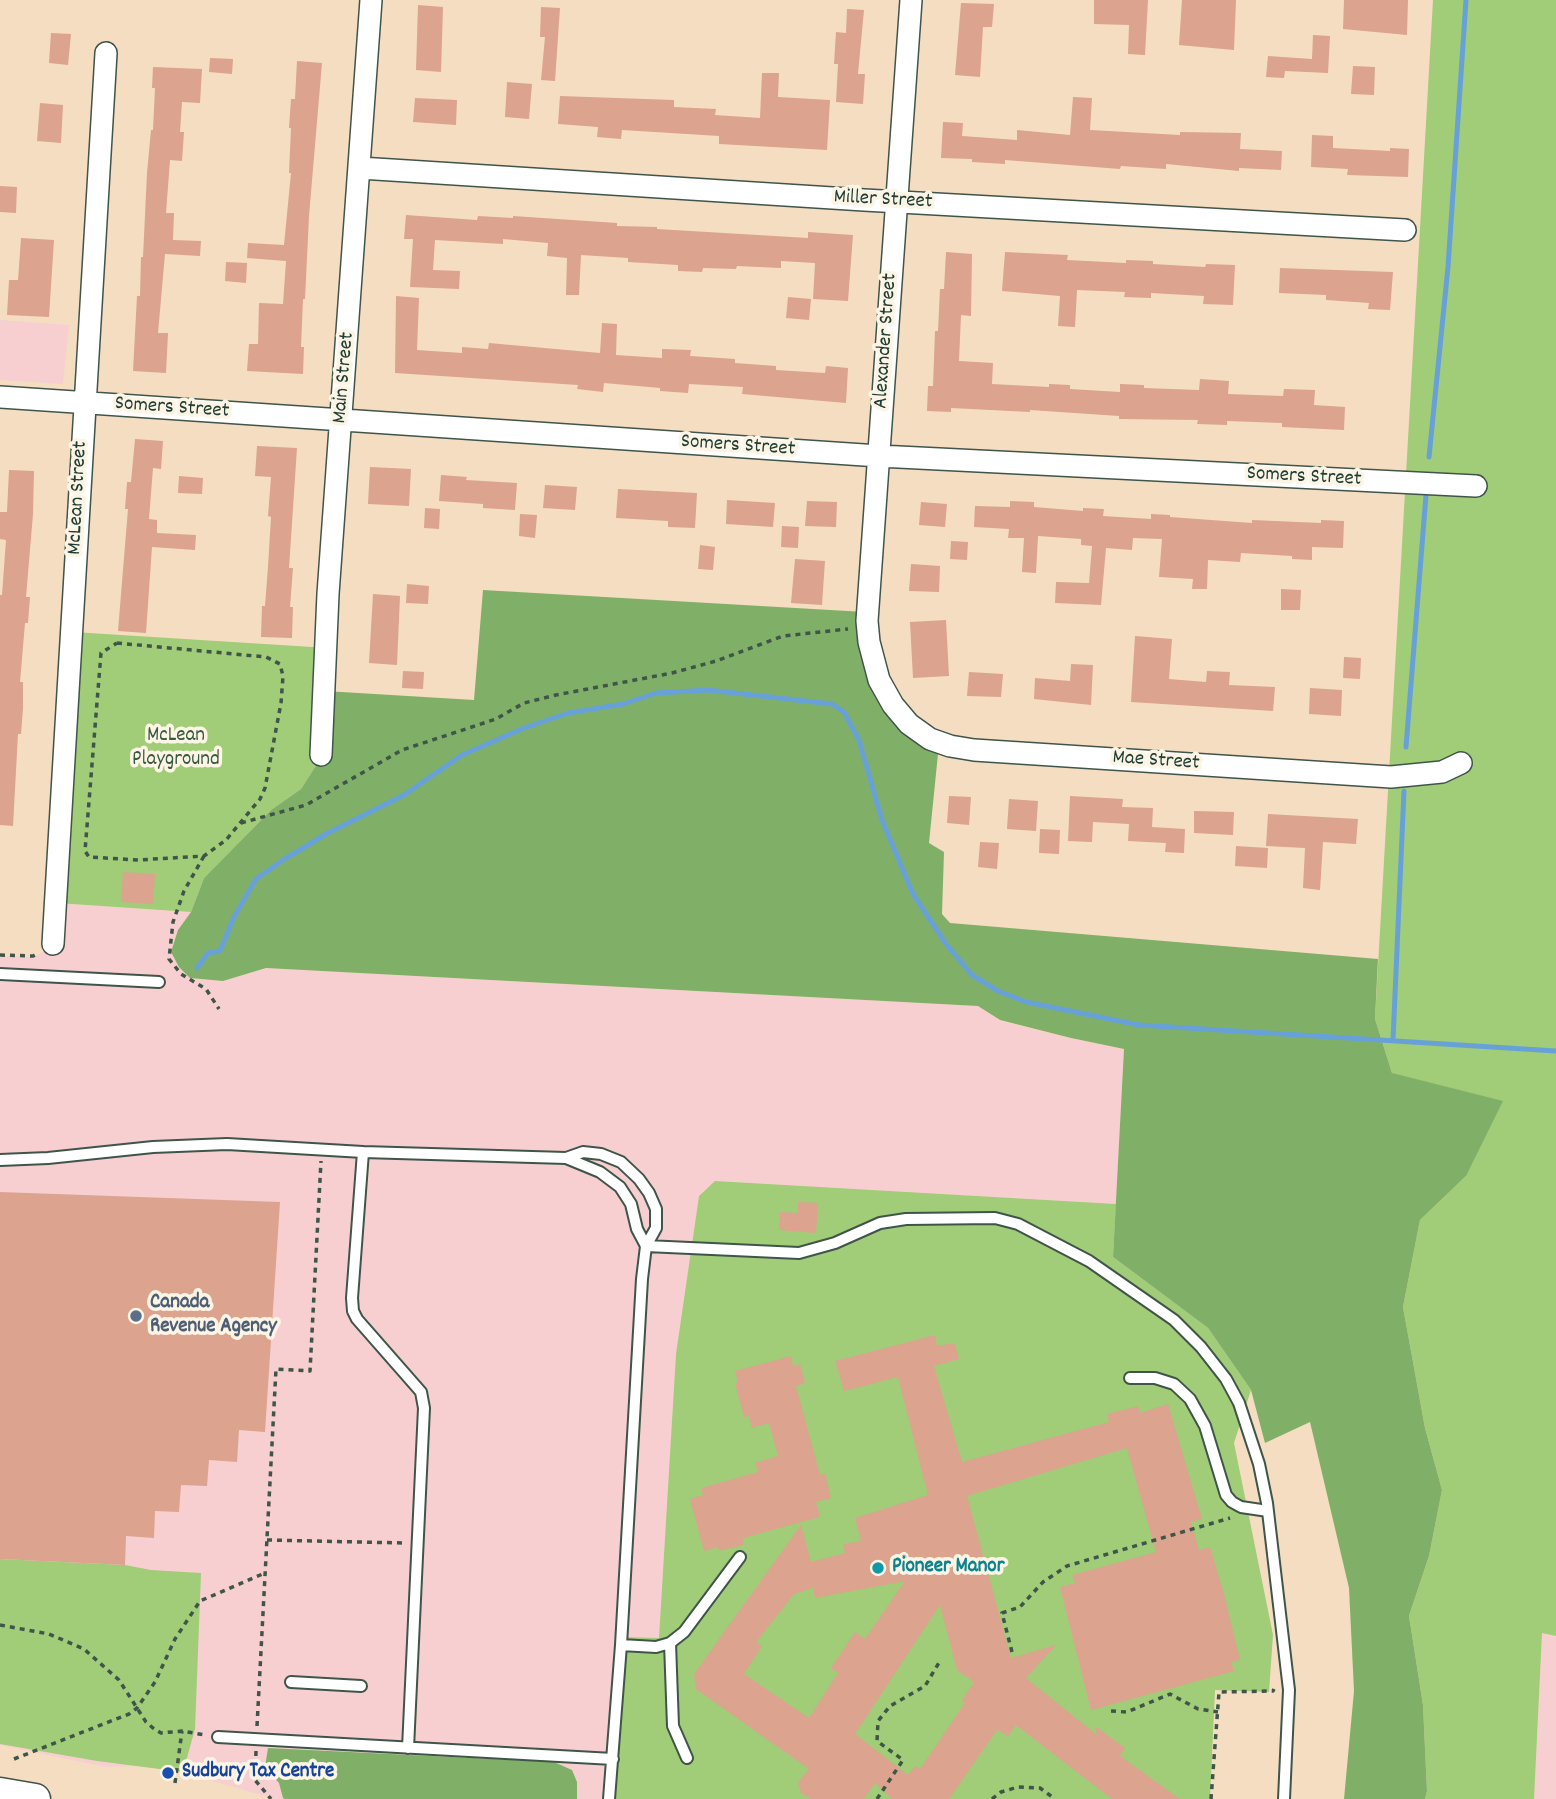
<!DOCTYPE html>
<html>
<head>
<meta charset="utf-8">
<style>
  body { margin:0 }
  canvas { display:block; background:#f4ddc1 }
</style>
</head>
<body>
<canvas width="1556" height="1799"></canvas>
<script>
const ctx = document.querySelector('canvas').getContext('2d');
ctx.lineJoin = 'round';
function paint(path, color) {
  ctx.fillStyle = color;
  ctx.fill(path, 'evenodd');
}
function shape(rows) {
  const path = new Path2D();
  for (const r of rows) {
    path.moveTo(r[0], r[1]);
    for (let i = 2; i < r.length; i += 2) path.lineTo(r[i], r[i + 1]);
  }
  return path;
}
function trace(path, color, width, dash) {
  ctx.strokeStyle = color;
  ctx.lineWidth = width;
  ctx.lineCap = dash ? 'butt' : 'round';
  ctx.setLineDash(dash || []);
  ctx.stroke(path);
}
function write(font, color, halo, rows, align = 'center') {
  ctx.font = font + ' Dekko,sans-serif';
  ctx.lineWidth = 7;
  ctx.setLineDash([]);
  ctx.textBaseline = 'middle';
  ctx.strokeStyle = halo;
  ctx.fillStyle = color;
  for (const [text, x, y, turn = 0] of rows) {
    ctx.save();
    ctx.translate(x, y);
    ctx.rotate((+turn || 0) * Math.PI / 180);
    ctx.textAlign = isNaN(turn) ? turn : align;
    if (halo) ctx.strokeText(text, 0, 0);
    ctx.fillText(text, 0, 0);
    ctx.restore();
  }
}
const built = shape([
  [0,320,69,325,63,384,0,380],
  [57,903,191,912,178,930,179,967,190,978,223,981,266,968,979,1006,1000,1021,1071,1038,1124,1049,1116,1204,715,1181,699,1196,676,1354,659,1638,624,1637,612,1784,601,1799,275,1799,181,1772,144,1766,106,1767,0,1745,0,956,34,957,55,945],
  [1542,1633,1556,1636,1556,1799,1534,1799]
]);
const green = shape([
  [1433,0,1556,0,1556,1636,1542,1633,1534,1799,1425,1799,1427,1791,1423,1705,1409,1616,1429,1556,1442,1490,1425,1428,1403,1307,1420,1220,1466,1176,1392,1073,1375,1019],
  [73,632,328,648,322,756,301,789,271,810,204,878,191,912,57,903],
  [715,1181,1116,1204,1113,1257,1208,1328,1251,1390,1234,1443,1273,1635,1269,1692,1215,1690,1210,1799,610,1799,623,1637,659,1638,676,1354,699,1196],
  [0,1559,125,1565,151,1570,201,1573,195,1729,183,1772,97,1761,0,1744]
]);
const forest = shape([
  [483,590,865,612,876,682,939,744,929,843,944,852,942,914,950,923,1378,959,1375,1019,1392,1073,1503,1101,1466,1176,1420,1220,1403,1307,1425,1428,1442,1490,1429,1556,1409,1616,1423,1705,1427,1791,1425,1799,1344,1799,1354,1691,1349,1588,1310,1422,1265,1443,1251,1390,1208,1328,1113,1257,1124,1049,1071,1038,1000,1020,978,1006,266,968,223,981,190,978,179,967,171,952,178,930,191,912,204,878,271,810,301,789,322,756,325,691,474,700],
  [268,1748,554,1762,572,1770,577,1782,577,1799,285,1799,283,1798,279,1783,265,1767]
]);
const stream = shape([
  [1429,457,1448,267,1466,0],
  [1406,747,1426,495],
  [197,968,208,953,220,951,234,917,256,879,283,860,326,834,404,795,462,755,524,728,568,713,623,704,656,693,708,690,832,704,844,712,859,740,882,820,913,894,946,944,972,975,998,991,1026,1002,1139,1025,1556,1051],
  [1393,1040,1404,791]
]);
const building = shape([
  [1094,0,1148,0,1145,55,1128,54,1129,25,1094,24],
  [1182,0,1236,0,1234,50,1179,45],
  [1344,0,1408,0,1407,35,1343,29],
  [961,3,994,4,992,27,983,27,980,77,955,75],
  [418,5,443,7,441,72,416,70],
  [541,7,560,8,555,81,541,80,545,37,540,37],
  [847,9,864,10,858,74,865,74,863,104,836,102,838,64,834,64,836,32,846,33],
  [51,33,71,34,68,65,49,63],
  [1313,35,1330,36,1328,73,1285,71,1284,78,1266,77,1268,56,1312,59],
  [210,58,233,59,232,74,209,72],
  [297,61,322,63,309,216,305,299,303,299,301,347,304,347,303,374,247,371,249,344,258,344,259,303,283,304,286,261,247,258,248,243,284,245,291,173,289,173,291,128,289,128,291,99,295,99],
  [1353,66,1375,67,1374,95,1351,94],
  [153,67,202,69,200,103,182,102,180,132,184,132,182,161,170,160,166,213,174,213,173,240,201,241,200,256,165,254,158,333,168,333,166,373,133,371,137,296,140,296,141,257,143,257,147,173,151,130,153,130,155,88,152,88],
  [762,73,779,73,778,97,830,100,827,150,719,144,719,136,622,130,621,139,597,137,598,127,558,124,560,96,674,100,674,107,716,109,715,115,760,118],
  [507,82,532,84,529,119,505,117],
  [1073,97,1092,98,1090,130,1180,135,1180,132,1241,133,1240,149,1282,151,1281,170,1239,168,1239,171,1166,164,1166,169,1121,166,1120,169,1005,160,1005,164,972,162,972,159,941,158,943,122,963,123,962,136,1017,140,1017,130,1070,135],
  [415,98,457,100,456,125,413,122],
  [40,103,63,105,61,143,37,141],
  [1312,135,1333,136,1333,148,1390,151,1390,148,1409,149,1408,177,1347,175,1348,169,1311,167],
  [0,186,17,187,16,213,0,212],
  [406,215,477,220,478,216,513,218,513,216,617,223,617,226,657,227,657,229,808,238,808,232,853,235,848,301,813,299,815,263,781,261,781,268,737,266,736,269,703,268,702,272,678,271,678,265,628,262,628,258,581,255,579,295,566,295,567,258,547,256,548,243,503,239,503,244,435,240,433,270,460,271,459,289,410,287,413,239,404,239],
  [21,238,54,240,49,317,7,315,9,280,18,280],
  [946,252,972,254,971,316,961,315,959,361,993,363,992,384,1049,387,1049,384,1070,385,1070,389,1120,392,1120,384,1144,385,1144,388,1199,390,1200,379,1229,381,1228,394,1283,396,1284,389,1315,390,1314,405,1345,407,1344,430,1282,427,1282,423,1227,421,1227,425,1197,424,1198,420,1119,419,1119,416,1030,410,1030,412,951,408,951,412,927,411,928,386,933,386,935,331,938,331,940,289,944,289],
  [1005,252,1068,255,1067,260,1126,263,1126,260,1153,261,1153,264,1205,267,1206,264,1235,265,1233,305,1203,304,1204,296,1151,293,1151,298,1124,297,1125,292,1077,290,1075,327,1058,326,1060,296,1002,291],
  [226,262,247,263,246,283,225,281],
  [1280,268,1393,272,1390,310,1368,309,1369,303,1326,300,1326,295,1279,293],
  [396,296,419,298,417,350,462,353,462,347,488,349,489,343,600,353,602,323,617,324,616,355,662,358,662,349,691,350,690,356,735,359,735,363,776,366,776,370,825,373,826,366,848,368,846,403,742,394,743,387,689,384,688,393,660,391,660,388,604,383,603,392,577,389,578,385,395,373],
  [788,297,811,299,809,320,786,318],
  [135,439,163,441,161,469,153,468,149,519,157,520,157,533,196,535,195,550,152,547,146,633,118,631,128,509,125,509,127,482,131,482],
  [257,446,297,448,289,568,293,568,290,607,293,607,292,638,261,637,262,606,265,606,268,567,271,517,268,516,271,477,255,476],
  [370,467,411,469,409,506,368,504],
  [9,470,34,471,33,514,26,597,30,597,28,623,25,623,20,682,23,682,23,708,21,734,18,734,13,826,0,825,0,595,2,595,6,540,0,539,0,512,7,512],
  [441,475,467,477,466,480,517,483,515,510,483,508,483,504,439,501],
  [179,476,203,478,202,494,178,493],
  [545,485,577,487,575,510,543,508],
  [618,489,697,493,695,528,668,527,668,521,616,518],
  [727,500,775,503,773,527,726,524],
  [807,501,837,502,836,527,805,526],
  [1010,501,1034,502,1034,507,1083,511,1083,508,1104,509,1103,516,1151,519,1151,514,1170,515,1170,517,1252,523,1252,520,1321,523,1321,520,1344,521,1343,548,1312,547,1312,560,1292,559,1292,556,1241,553,1240,562,1208,560,1207,589,1192,589,1193,579,1159,577,1162,539,1133,538,1132,550,1106,548,1101,605,1055,603,1056,582,1089,583,1092,546,1081,545,1081,539,1038,536,1036,573,1022,572,1024,538,1008,538,1009,529,974,527,975,506,1010,507],
  [921,502,947,504,945,527,919,525],
  [425,508,440,509,439,529,424,528],
  [520,514,537,515,535,538,519,536],
  [782,526,799,527,798,548,781,547],
  [951,541,968,542,967,560,950,559],
  [700,545,715,547,713,570,698,569],
  [795,559,825,561,822,605,791,603],
  [911,564,940,566,939,592,909,591],
  [407,584,429,586,428,604,406,603],
  [1281,589,1301,590,1300,610,1281,610],
  [373,594,400,596,397,665,369,663],
  [946,620,949,676,913,678,910,622],
  [1135,636,1172,639,1169,679,1206,682,1207,671,1230,672,1229,685,1275,687,1273,711,1131,702],
  [1344,657,1361,658,1360,679,1343,678],
  [1071,664,1093,665,1091,705,1034,699,1035,678,1070,681],
  [403,671,424,672,423,689,402,688],
  [969,672,1003,674,1001,697,967,696],
  [1310,688,1342,690,1341,716,1309,714],
  [949,796,971,797,969,825,947,823],
  [1070,796,1123,799,1122,807,1153,808,1152,827,1185,829,1184,853,1165,852,1166,843,1128,841,1129,824,1093,822,1092,842,1068,841],
  [1009,799,1038,801,1036,831,1007,829],
  [1194,811,1234,812,1233,835,1194,833],
  [1268,814,1358,819,1356,844,1323,842,1320,890,1303,888,1305,848,1266,846],
  [1040,829,1060,830,1059,854,1039,853],
  [980,842,999,843,997,869,978,867],
  [1236,846,1268,848,1267,868,1235,866],
  [123,872,155,874,153,904,121,902],
  [0,1192,280,1202,265,1432,239,1430,237,1462,209,1460,207,1486,181,1485,179,1512,155,1511,154,1538,126,1536,125,1565,0,1559],
  [798,1202,818,1203,816,1233,779,1230,780,1212,798,1213],
  [935,1335,937,1346,954,1343,959,1359,934,1366,962,1462,1109,1422,1107,1414,1138,1406,1140,1413,1168,1404,1202,1519,1191,1522,1199,1550,1210,1547,1224,1594,1240,1660,1231,1662,1234,1671,1091,1710,1060,1587,1075,1583,1072,1575,1156,1552,1127,1448,967,1496,1011,1658,1056,1645,1026,1678,1097,1735,1095,1726,1125,1748,1120,1756,1180,1799,1112,1799,1016,1725,1008,1736,997,1730,949,1799,892,1799,875,1783,864,1799,811,1799,801,1793,798,1782,809,1769,696,1689,694,1674,801,1525,811,1562,845,1553,843,1544,861,1541,855,1518,928,1495,898,1377,844,1391,835,1361],
  [905,1581,865,1639,855,1632,831,1668,838,1673,809,1718,744,1674,762,1646,756,1642,794,1594,813,1588,815,1598],
  [940,1605,957,1670,974,1682,962,1700,965,1703,920,1769,915,1766,908,1775,855,1734],
  [791,1356,793,1366,800,1364,805,1383,796,1386,820,1475,825,1473,831,1498,816,1502,820,1517,743,1538,743,1545,719,1551,718,1547,704,1551,690,1499,703,1495,701,1488,758,1472,755,1463,778,1456,769,1423,752,1428,749,1416,744,1417,735,1383,738,1382,735,1371]
]);
const path = shape([
  [117,643,266,657,280,664,283,676,281,703,265,788,260,799,226,840,204,856,138,860,89,857,85,851,101,653,117,643],
  [241,823,306,805,402,750,496,719,524,703,556,695,672,673,716,661,783,636,848,629],
  [204,856,184,891,173,922,169,959,181,974,206,989,219,1009],
  [0,955,33,956,39,953],
  [267,1540,405,1543],
  [0,1625,49,1634,84,1649,119,1680,146,1722,153,1728,161,1733,182,1731,205,1735],
  [1012,1652,1002,1613,1020,1607,1043,1582,1067,1566,1230,1518],
  [1111,1711,1127,1712,1170,1694,1198,1709,1218,1712],
  [257,1726,276,1369,310,1371,321,1161],
  [256,1751,255,1780,271,1799],
  [14,1759,129,1714,137,1708,155,1682,175,1639,200,1601,265,1573],
  [175,1783,182,1731],
  [877,1799,903,1760,877,1741,878,1721,890,1706,925,1686,940,1661],
  [992,1799,1001,1792,1018,1787,1040,1788,1055,1799],
  [1211,1799,1219,1692,1273,1691,1274,1689]
]);
const lane = shape([
  [0,974,159,982],
  [363,1152,352,1298,353,1311,357,1319,421,1392,424,1408,408,1748],
  [566,1158,600,1172,620,1187,631,1204,637,1229,646,1246],
  [0,1160,48,1158,153,1147,227,1144,363,1152,566,1158,583,1152,601,1154,621,1162,639,1179,649,1193,656,1209,656,1228,646,1246,642,1279,621,1645,609,1799],
  [646,1246,799,1253,835,1243,880,1223,906,1219,995,1218,1018,1224,1089,1261,1174,1320,1201,1347,1226,1379,1239,1403,1259,1464,1267,1503,1289,1690,1284,1799],
  [1130,1378,1155,1378,1174,1384,1190,1399,1205,1426,1226,1495,1232,1502,1241,1507,1268,1511],
  [670,1643,673,1726,687,1758],
  [621,1645,656,1647,670,1643,684,1632,740,1557],
  [291,1682,361,1686],
  [218,1737,613,1759]
]);
const street = shape([
  [911,0,867,621,869,642,879,680,893,705,909,724,930,739,950,746,974,750,1391,777,1442,772,1461,763],
  [360,168,864,200,1405,230],
  [0,397,879,456,1476,486],
  [321,755,328,594,371,0],
  [53,944,106,53]
]);
const secondary = shape([
  [0,1793,35,1799]
]);
const markers = [
  [136,1316,7,"#5c6f8a"],
  [878,1568,7,"#0f9aa8"],
  [168,1773,7,"#1a4fb4"]
];
const streetNames = [
  ["Miller Street",883,201,3],
  ["Alexander Street",887,341,-86],
  ["Main Street",345,378,-85],
  ["Somers Street",172,409,4],
  ["Somers Street",738,447,4],
  ["Somers Street",1304,478,3],
  ["McLean Street",79,498,-87],
  ["Mae Street",1156,762,4]
];
const parkNames = [
  ["McLean",176,737],
  ["Playground",176,761]
];
const serviceNames = [
  ["Canada",150,1304],
  ["Revenue Agency",150,1328]
];
const cultureNames = [
  ["Pioneer Manor",892,1568]
];
const transitNames = [
  ["Sudbury Tax Centre",182,1773]
];
paint(built, '#f7cfd0');
paint(green, '#a1cc78');
paint(forest, '#80b068');
trace(stream, '#68a1d7', 5);
paint(building, '#dca38f');
trace(lane, '#3f5549', 14);
trace(street, '#3f5549', 24);
trace(secondary, '#3f5549', 33);
trace(path, '#3f5549', 3.5, [5, 5]);
trace(lane, '#fff', 10);
trace(street, '#fff', 21);
trace(secondary, '#fff', 30);
for (const [x, y, r, color] of markers) {
  const dot = new Path2D();
  dot.arc(x, y, r, 0, 2 * Math.PI);
  ctx.fillStyle = color;
  ctx.fill(dot);
  trace(dot, '#fcf5e5', 2.5);
}
write('21px', '#1f3d34', '#fcf5e5', streetNames);
write('21px', '#395a42', '#fcf5e5', parkNames);
write('bold 21px', '#4e5e75', '#fcf5e5', serviceNames, 'left');
write('bold 21px', '#0d838f', '#fcf5e5', cultureNames, 'left');
write('bold 21px', '#164399', '#fcf5e5', transitNames, 'left');
</script>
</body>
</html>
